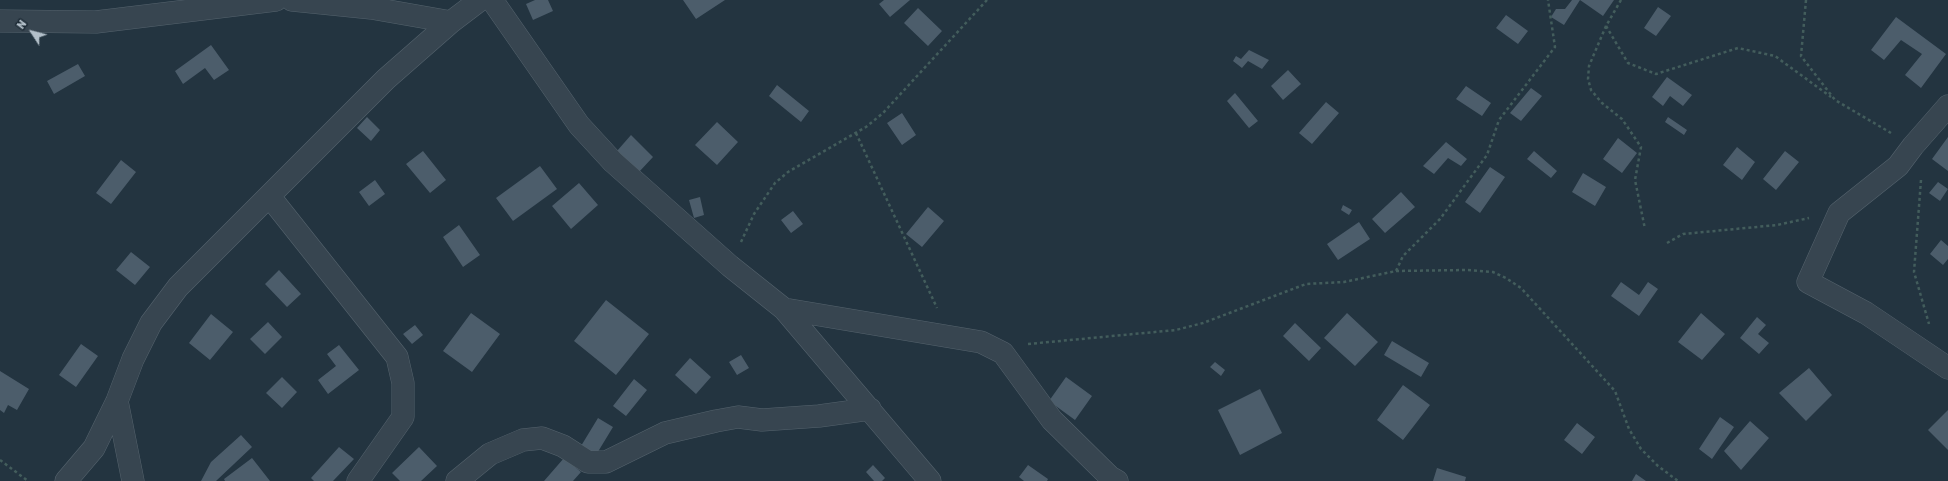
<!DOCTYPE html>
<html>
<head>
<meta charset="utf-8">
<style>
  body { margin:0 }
  #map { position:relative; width:1948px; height:481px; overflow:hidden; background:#233440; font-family:Rubik,sans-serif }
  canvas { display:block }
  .north { position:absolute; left:12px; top:12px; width:40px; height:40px; -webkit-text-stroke:3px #1c2a35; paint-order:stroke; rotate:306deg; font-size:11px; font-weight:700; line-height:16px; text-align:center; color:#b3c0ca }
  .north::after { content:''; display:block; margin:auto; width:14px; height:18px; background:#b3c0ca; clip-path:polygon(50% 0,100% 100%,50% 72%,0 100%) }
</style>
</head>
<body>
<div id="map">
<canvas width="1948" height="481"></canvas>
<div class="north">N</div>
</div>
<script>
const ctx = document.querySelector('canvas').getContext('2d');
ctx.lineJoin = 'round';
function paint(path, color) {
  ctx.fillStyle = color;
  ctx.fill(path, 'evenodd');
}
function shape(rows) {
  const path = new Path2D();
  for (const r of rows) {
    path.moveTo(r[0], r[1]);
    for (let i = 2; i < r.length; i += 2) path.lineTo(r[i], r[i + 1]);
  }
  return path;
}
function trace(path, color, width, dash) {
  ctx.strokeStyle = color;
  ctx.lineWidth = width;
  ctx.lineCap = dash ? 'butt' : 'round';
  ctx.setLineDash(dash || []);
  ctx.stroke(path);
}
const building = shape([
  [535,0,548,0,553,11,533,20,526,4],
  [683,0,725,0,696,19],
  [884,0,910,0,890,17,879,4],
  [1572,0,1614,0,1603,16,1580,0,1564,25,1551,17,1556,9,1565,9],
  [1658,7,1671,16,1656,36,1644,28],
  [918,8,942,31,928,46,904,23],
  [1506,15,1528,31,1518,44,1496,28],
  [1896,17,1946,54,1921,88,1905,75,1922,54,1901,40,1884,60,1871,50],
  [211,45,229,70,214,80,205,68,183,84,175,71],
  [1249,50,1269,60,1262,69,1248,61,1242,68,1233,61,1236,56,1241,59],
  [78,64,85,76,54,94,47,81],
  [1288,70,1301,84,1283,100,1271,86],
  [1667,77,1692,95,1683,106,1670,96,1663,106,1652,97],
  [777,85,809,111,801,122,769,96],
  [1466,86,1491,103,1482,116,1456,99],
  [1531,88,1542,96,1521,121,1510,113],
  [1235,93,1258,121,1249,128,1227,101],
  [1326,102,1339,113,1312,144,1299,133],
  [902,113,916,135,902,145,887,123],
  [367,117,380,130,371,141,357,128],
  [1668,117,1687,130,1684,135,1665,122],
  [717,122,738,142,717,165,695,145],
  [631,135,653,157,639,172,617,151],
  [1948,137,1948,171,1932,159],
  [1618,138,1637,153,1622,173,1603,159],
  [1446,142,1467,159,1461,166,1448,158,1434,174,1423,166],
  [1737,147,1755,162,1742,180,1723,165],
  [423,151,446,180,430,193,406,164],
  [1534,151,1557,171,1551,178,1527,159],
  [1785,151,1799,162,1776,190,1763,179],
  [121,160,136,172,111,204,96,193],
  [540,166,557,189,513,221,496,198],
  [1490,167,1505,177,1480,213,1465,202],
  [1583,173,1606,187,1595,206,1572,192],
  [375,180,385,194,369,206,359,192],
  [1938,182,1948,189,1940,201,1929,193],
  [579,183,598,205,571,229,552,206],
  [1401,192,1415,207,1385,233,1372,219],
  [700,197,704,215,694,218,689,200],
  [1343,205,1352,210,1349,215,1341,210],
  [928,207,944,221,922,247,906,234],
  [793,211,803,224,791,233,781,220],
  [1359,222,1370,239,1338,260,1327,244],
  [459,225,480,255,463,267,443,237],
  [1941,240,1948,246,1948,259,1943,265,1930,254],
  [131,252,150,267,135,285,116,270],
  [279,270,301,294,287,307,265,284],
  [1621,282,1639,295,1648,282,1658,289,1639,316,1611,296],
  [606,300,649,334,616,375,574,341],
  [471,313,500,334,472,372,443,351],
  [1347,313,1378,342,1355,366,1324,338],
  [1701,313,1725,334,1702,360,1678,342],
  [211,314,233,332,210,360,189,343],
  [1757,317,1766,325,1758,334,1769,343,1759,354,1740,338],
  [268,322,282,337,265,354,250,339],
  [1295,323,1321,348,1309,361,1283,336],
  [415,325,423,335,412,344,403,334],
  [1392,341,1429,363,1421,377,1384,355],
  [81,344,98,356,76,387,59,375],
  [339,345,359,370,328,394,318,380,336,366,327,354],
  [741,355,749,368,737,375,729,362],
  [690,358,711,377,696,394,675,375],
  [1215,362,1225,370,1221,376,1210,367],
  [1809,368,1832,395,1806,421,1779,393],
  [0,371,29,389,17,410,8,405,4,413,0,410],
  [282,377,297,392,282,408,266,393],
  [1066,377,1092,396,1075,420,1049,401],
  [634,379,647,390,626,416,613,406],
  [1403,385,1430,405,1403,440,1377,420],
  [1260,389,1282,433,1240,455,1218,410],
  [1948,410,1948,450,1928,430],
  [1720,417,1734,427,1712,459,1699,449],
  [598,418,613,427,596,455,581,446],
  [1750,421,1769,438,1741,470,1724,451],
  [1577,423,1595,437,1582,454,1564,440],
  [241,435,252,447,216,481,201,481,211,462],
  [339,447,354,459,333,481,314,481,311,478],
  [419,447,437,466,421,481,400,481,392,473],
  [252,458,270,481,225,481,224,479],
  [564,458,581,472,573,481,544,481],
  [873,465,885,478,882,481,874,481,866,472],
  [1028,465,1048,479,1047,481,1024,481,1019,477],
  [1437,468,1466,477,1465,481,1433,481],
  [1636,474,1646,481,1632,481]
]);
const path = shape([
  [1621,0,1606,26,1589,66,1588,79,1591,90,1602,103,1622,119,1641,147,1635,180,1645,229],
  [1806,0,1801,56,1835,100,1891,133],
  [1606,26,1628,63,1656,74,1738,48,1775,56,1831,97],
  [856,133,937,308],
  [1921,180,1914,272,1929,324],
  [741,242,754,214,775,183,788,172,866,127,883,113,987,0],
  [1667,243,1683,234,1777,225,1809,218],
  [1396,271,1467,270,1493,272,1506,278,1521,288,1615,391,1629,429,1641,449,1658,466,1678,481],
  [1028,344,1176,330,1203,323,1306,284,1344,282,1396,271,1403,256,1440,219,1487,155,1499,120,1555,47,1548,0],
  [0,460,28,481]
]);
const street = shape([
  [292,0,371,8,451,22],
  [492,0,579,125,613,162,730,266,784,309,930,481],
  [0,21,96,22,276,0],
  [1948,106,1913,146,1898,166,1839,213,1808,282,1866,313,1948,368],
  [270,197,397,357,403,383,403,417,358,481],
  [784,309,981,342,1003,353,1052,420,1110,477,1117,481],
  [117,401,133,481],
  [66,481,94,448,117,401,133,359,151,323,178,287,386,79,451,22,480,0],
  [457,481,490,454,523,440,542,438,563,446,588,462,606,462,665,433,716,421,738,417,762,420,819,416,870,409]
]);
paint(building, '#4c5d6b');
trace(street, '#55636d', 23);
trace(path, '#435d5c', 2.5, [3, 3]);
trace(street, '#374550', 22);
</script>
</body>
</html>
